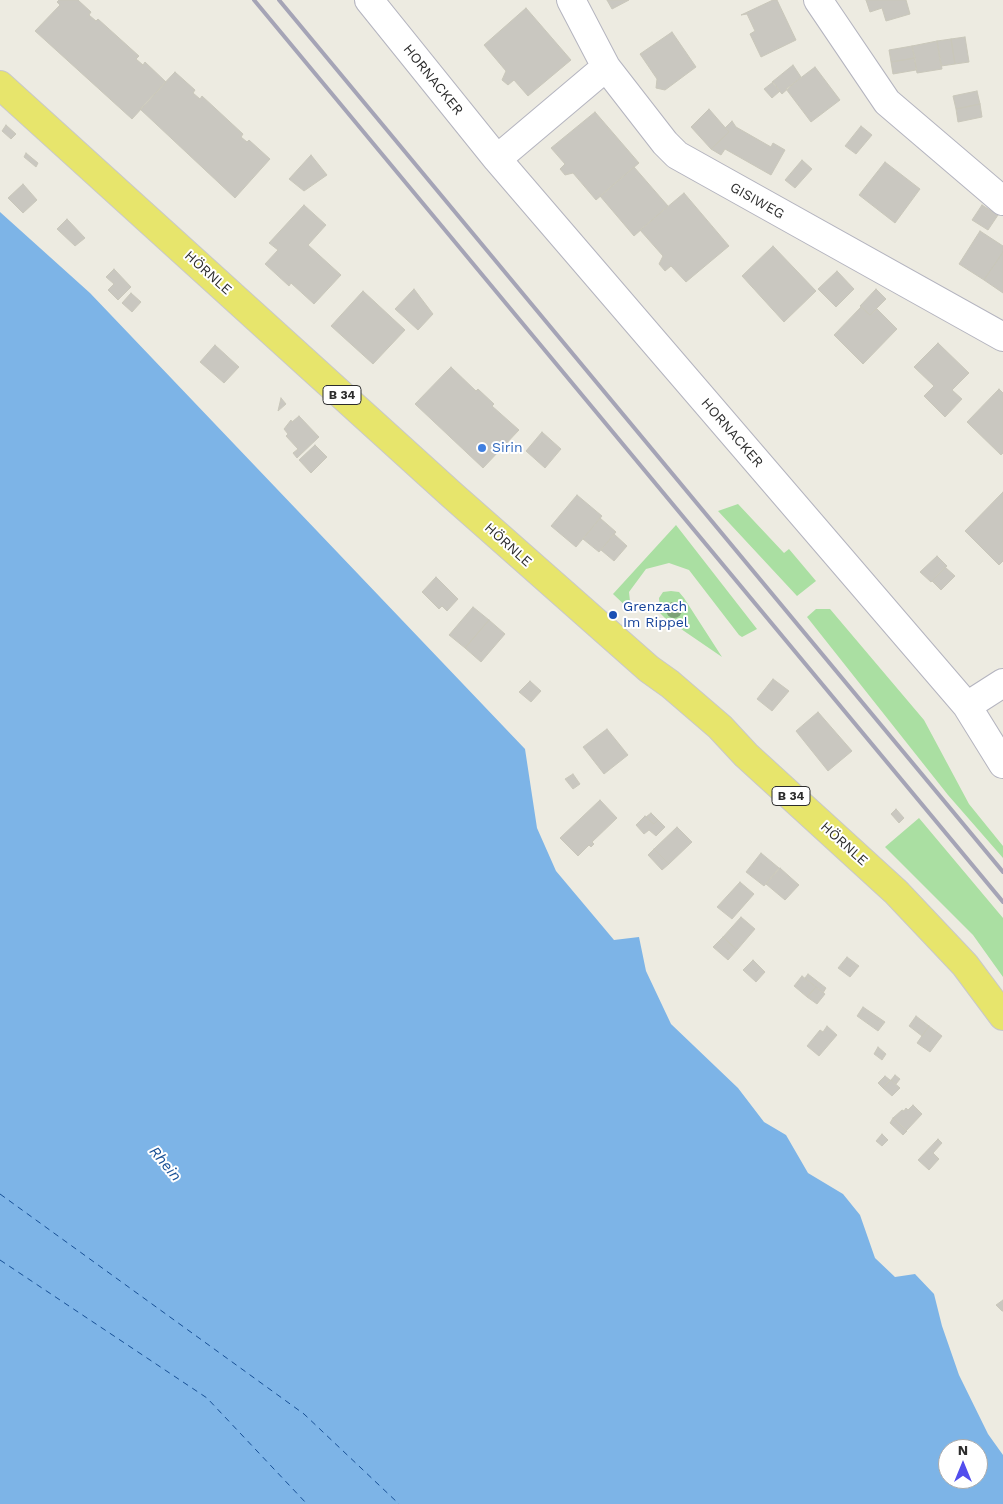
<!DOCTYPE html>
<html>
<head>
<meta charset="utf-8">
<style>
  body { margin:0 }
  #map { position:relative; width:1003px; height:1504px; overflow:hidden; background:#edebe1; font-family:"Work Sans",sans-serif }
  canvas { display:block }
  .north { position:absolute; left:938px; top:1439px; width:50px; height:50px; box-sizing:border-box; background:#fff; border:1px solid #ababab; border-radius:50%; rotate:0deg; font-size:14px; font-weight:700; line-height:20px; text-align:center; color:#2d2d2d }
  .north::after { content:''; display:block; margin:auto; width:18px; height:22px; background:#524eed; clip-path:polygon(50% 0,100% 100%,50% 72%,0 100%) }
</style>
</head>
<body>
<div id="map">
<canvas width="1003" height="1504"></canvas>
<div class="north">N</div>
</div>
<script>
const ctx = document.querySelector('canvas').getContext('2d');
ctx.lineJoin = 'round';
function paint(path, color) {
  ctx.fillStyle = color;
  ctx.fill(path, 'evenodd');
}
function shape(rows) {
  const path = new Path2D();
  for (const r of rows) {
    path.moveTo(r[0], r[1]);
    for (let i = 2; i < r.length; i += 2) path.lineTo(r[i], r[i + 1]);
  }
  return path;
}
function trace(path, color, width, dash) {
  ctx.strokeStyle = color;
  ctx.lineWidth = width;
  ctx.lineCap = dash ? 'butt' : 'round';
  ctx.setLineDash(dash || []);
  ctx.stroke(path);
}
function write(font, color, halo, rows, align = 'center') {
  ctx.font = font + ' "Work Sans",sans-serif';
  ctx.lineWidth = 4;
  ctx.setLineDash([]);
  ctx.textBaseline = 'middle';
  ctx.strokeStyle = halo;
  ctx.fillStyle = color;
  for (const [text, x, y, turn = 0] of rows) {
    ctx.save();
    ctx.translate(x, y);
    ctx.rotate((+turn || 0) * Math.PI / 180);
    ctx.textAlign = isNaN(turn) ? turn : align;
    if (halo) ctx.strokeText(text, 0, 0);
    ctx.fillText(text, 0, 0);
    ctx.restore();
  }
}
const green = shape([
  [738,504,784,553,789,549,816,581,797,596,718,511],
  [676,525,757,629,742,637,739,635,689,570,669,563,646,569,629,592,631,611,613,594],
  [671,591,679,592,684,598,722,657,665,618,660,613,659,598,663,592],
  [816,609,830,609,924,720,969,804,1003,846,1003,858,948,795,807,617],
  [919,818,1003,918,1003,977,973,935,885,847]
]);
const water = shape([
  [0,212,90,293,525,749,537,828,556,871,614,940,639,937,646,971,671,1024,738,1088,764,1122,786,1135,808,1173,843,1194,860,1215,875,1258,895,1277,915,1274,934,1294,942,1326,959,1375,988,1434,1003,1455,1003,1504,0,1504],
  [948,1449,978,1449,978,1479,948,1479]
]);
const ferry = shape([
  [0,1194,304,1414,399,1504],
  [0,1260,207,1398,307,1504]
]);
const building = shape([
  [59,0,78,0,91,12,89,15,96,21,98,19,139,56,136,59,143,65,145,62,166,82,132,119,35,31,60,5,57,2,59,0],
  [607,0,629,0,612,9,607,0],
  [773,0,777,0,796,40,761,57,750,34,755,31,747,14,741,15,773,0],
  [866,0,906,0,910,14,886,21,882,8,870,12,866,0],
  [526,8,571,60,528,96,514,80,508,85,502,80,506,71,484,45,526,8],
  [672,32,696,67,665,90,656,88,657,79,640,54,672,32],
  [965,37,969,62,955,64,951,39,965,37],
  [951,39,955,64,941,66,937,41,951,39],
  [937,41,942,69,917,73,912,46,937,41],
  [912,46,915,58,891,62,889,50,912,46],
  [915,58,916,70,893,74,891,62,915,58],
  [793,65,801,77,782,94,772,82,793,65],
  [815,67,840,100,811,122,786,89,815,67],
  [175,72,195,90,193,93,200,99,202,96,243,134,241,137,247,142,249,140,270,159,235,198,140,109,175,72],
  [773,82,780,91,772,98,764,89,773,82],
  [977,91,980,104,956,109,953,96,977,91],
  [980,104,982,117,958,122,956,109,980,104],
  [709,109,729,132,711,149,691,127,709,109],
  [595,112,639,163,596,200,573,173,565,175,560,169,565,164,551,148,595,112],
  [732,121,736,127,771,147,773,143,785,150,771,175,725,149,721,155,711,149,729,132,725,128,732,121],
  [6,125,16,134,11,139,2,131,6,125],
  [861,126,872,135,856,154,845,146,861,126],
  [26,153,38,163,36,167,24,157,26,153],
  [311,155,327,175,304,191,289,179,311,155],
  [802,160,812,169,795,188,785,180,802,160],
  [885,162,920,189,895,223,859,195,885,162],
  [634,167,668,206,634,236,600,196,634,167],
  [23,184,37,200,23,213,8,198,23,184],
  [684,193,729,246,686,282,671,266,665,271,659,264,663,256,640,230,684,193],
  [304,205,326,225,308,245,341,275,314,304,291,283,289,286,265,264,278,250,269,243,304,205],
  [982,205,998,215,988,230,972,220,982,205],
  [67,219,85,238,75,246,57,229,67,219],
  [980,231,1003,246,1003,252,984,280,959,264,980,231],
  [773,246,816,291,784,322,742,276,773,246],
  [1003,252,1003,293,984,280,1003,252],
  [114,269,131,287,118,300,108,290,114,284,106,277,114,269],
  [837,271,854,289,836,307,818,289,837,271],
  [414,289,433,314,418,330,395,309,414,289],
  [876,289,886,299,870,315,860,306,876,289],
  [363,291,405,330,373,364,331,326,363,291],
  [131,293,141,302,132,312,122,303,131,293],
  [861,307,870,315,877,309,897,329,863,364,834,335,861,307],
  [938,343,969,373,952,390,962,399,945,417,924,396,934,386,914,367,938,343],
  [215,345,239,367,224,383,200,362,215,345],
  [451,367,476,391,478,389,494,404,492,406,519,430,483,468,415,404,451,367],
  [999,389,1003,393,1003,453,1001,455,967,422,999,389],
  [281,398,286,404,278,411,281,398],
  [299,416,319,437,297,458,293,453,298,449,286,436,288,434,284,429,291,420,292,422,299,416],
  [542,432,561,449,545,468,526,451,542,432],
  [315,445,327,457,311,473,299,460,315,445],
  [1003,492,1003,561,999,565,965,531,1003,492],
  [577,495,602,516,576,547,551,526,577,495],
  [600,518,616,532,599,552,583,539,600,518],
  [614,534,627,546,614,561,601,550,614,534],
  [937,556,947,566,931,582,920,572,937,556],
  [945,567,955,576,941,590,932,581,945,567],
  [436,577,458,599,447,611,442,606,439,609,422,592,436,577],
  [473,607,489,620,465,648,449,635,473,607],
  [489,620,505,634,481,662,465,648,489,620],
  [773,679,789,691,772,711,757,699,773,679],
  [530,681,541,691,531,702,519,692,530,681],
  [818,712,852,751,828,771,796,731,818,712],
  [607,729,628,755,604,774,583,747,607,729],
  [573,774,580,784,573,789,565,779,573,774],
  [600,800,617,818,592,842,594,844,591,847,589,845,578,856,560,838,600,800],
  [896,809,904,818,899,823,891,814,896,809],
  [651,813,658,820,654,824,646,817,651,813],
  [645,816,654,824,658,820,665,827,656,836,649,830,644,834,636,825,645,816],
  [677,827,692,842,669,864,654,849,677,827],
  [654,849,669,864,662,870,648,855,654,849],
  [761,853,779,868,764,886,746,872,761,853],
  [780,868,799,885,785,900,766,884,780,868],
  [740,882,754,894,732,919,717,907,740,882],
  [741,917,755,929,737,950,723,937,741,917],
  [723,937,737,950,728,960,713,947,723,937],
  [847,957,859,966,850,977,838,968,847,957],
  [753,960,765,972,756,982,743,970,753,960],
  [808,974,826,988,823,993,805,978,808,974],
  [802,976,816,987,807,997,794,986,802,976],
  [816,987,825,994,817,1004,807,997,816,987],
  [863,1007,885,1022,878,1031,857,1016,863,1007],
  [916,1016,929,1026,922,1036,909,1026,916,1016],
  [827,1026,837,1035,819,1056,807,1046,820,1030,823,1032,827,1026],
  [929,1026,942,1036,930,1052,917,1043,929,1026],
  [878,1047,886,1054,882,1060,874,1054,878,1047],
  [895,1075,900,1079,896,1084,891,1080,895,1075],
  [885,1076,890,1080,883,1088,878,1083,885,1076],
  [891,1080,900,1088,892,1096,883,1088,891,1080],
  [913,1105,922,1114,906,1131,893,1118,902,1110,904,1111,906,1108,908,1110,913,1105],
  [893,1118,907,1131,903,1135,890,1123,893,1118],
  [882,1134,888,1140,882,1146,876,1141,882,1134],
  [938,1139,942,1143,933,1153,939,1159,929,1170,918,1160,938,1139],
  [1003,1300,1003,1311,1002,1311,996,1305,1003,1300]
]);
const minor = shape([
  [369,0,497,159,967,706,1003,764],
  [571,0,606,67,665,143,677,155,1003,337],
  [818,0,887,102,1003,201],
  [497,159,606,67],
  [967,706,1003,683]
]);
const major = shape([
  [0,85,452,495,649,669,670,684,720,727,746,755,896,892,965,965,1003,1016]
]);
const rail = shape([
  [254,0,1003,902],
  [279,0,1003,872]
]);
const trees = [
  [674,610]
];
const markers = [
  [482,448,5,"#3f7fe0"],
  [613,615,5,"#1a4fb4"]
];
const shields = [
  [342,395,38],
  [791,796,38]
];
const shieldNames = [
  ["B 34",342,395],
  ["B 34",791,796]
];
const streetNames = [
  ["HORNACKER",433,80,51],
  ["GISIWEG",757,201,29],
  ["HÖRNLE",208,273,42],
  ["HORNACKER",732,433,49],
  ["HÖRNLE",508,545,42],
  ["HÖRNLE",844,844,42]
];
const shopNames = [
  ["Sirin",492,448]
];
const transitNames = [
  ["Grenzach",623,607],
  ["Im Rippel",623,623]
];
const waterNames = [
  ["Rhein",165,1164,50]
];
paint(green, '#aadfa2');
paint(water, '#7db4e7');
trace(ferry, '#185096', 1, [6, 5]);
paint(building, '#c9c7c0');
trace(building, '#c9c7ba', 1);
trace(minor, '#b4b4bf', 30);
trace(major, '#c8c8c8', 30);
trace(minor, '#fff', 28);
trace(major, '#e7e56c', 28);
trace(rail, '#a5a4b6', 4);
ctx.fillStyle = '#7da277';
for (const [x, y] of trees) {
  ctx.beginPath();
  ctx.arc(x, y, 8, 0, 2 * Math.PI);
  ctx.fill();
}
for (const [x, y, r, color] of markers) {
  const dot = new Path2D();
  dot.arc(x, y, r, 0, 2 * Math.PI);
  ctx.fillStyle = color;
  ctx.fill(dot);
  trace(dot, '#fff', 2);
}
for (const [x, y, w] of shields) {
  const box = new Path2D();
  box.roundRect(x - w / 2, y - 9.5, w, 19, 4);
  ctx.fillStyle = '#fff';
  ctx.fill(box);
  trace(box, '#2d2d2d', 1);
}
write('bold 12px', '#2d2d2d', null, shieldNames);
write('14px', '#2d2d2d', '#fff', streetNames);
write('14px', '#366cbe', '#fff', shopNames, 'left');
write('14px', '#164399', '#fff', transitNames, 'left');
write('italic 15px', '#185096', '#fff', waterNames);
</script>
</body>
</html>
